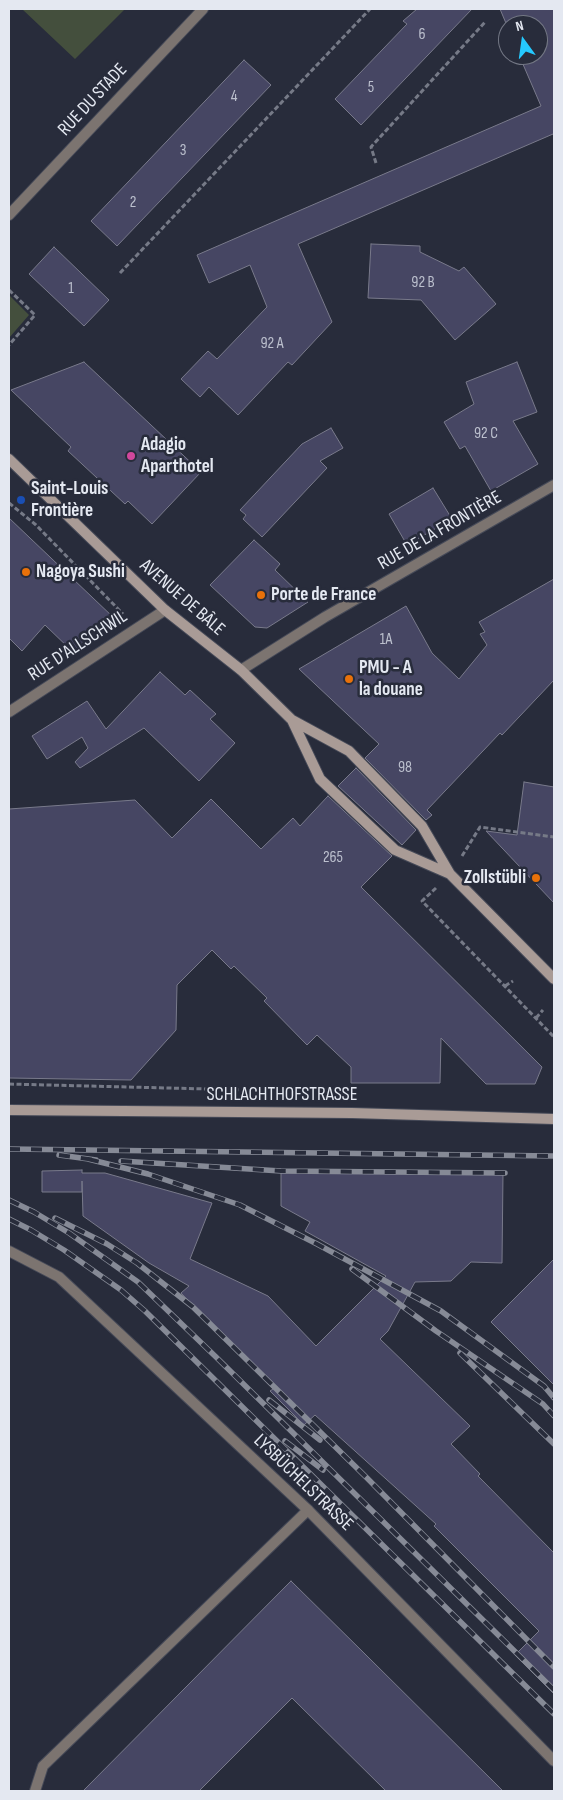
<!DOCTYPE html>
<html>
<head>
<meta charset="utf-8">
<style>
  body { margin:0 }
  #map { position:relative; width:563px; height:1800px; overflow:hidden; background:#282c3b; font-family:"Sofia Sans Condensed",sans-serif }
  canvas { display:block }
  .frame { position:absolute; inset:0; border:10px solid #e4e8f1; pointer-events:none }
  .north { position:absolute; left:498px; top:15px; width:50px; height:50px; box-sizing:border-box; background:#282c3b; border:1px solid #737784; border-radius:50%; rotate:346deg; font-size:14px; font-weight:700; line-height:20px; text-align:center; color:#e4e8f1 }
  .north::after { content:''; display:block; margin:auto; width:18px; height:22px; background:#25c9fe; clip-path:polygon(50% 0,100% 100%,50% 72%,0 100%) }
</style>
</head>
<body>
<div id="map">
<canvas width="563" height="1800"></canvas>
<div class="frame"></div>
<div class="north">N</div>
</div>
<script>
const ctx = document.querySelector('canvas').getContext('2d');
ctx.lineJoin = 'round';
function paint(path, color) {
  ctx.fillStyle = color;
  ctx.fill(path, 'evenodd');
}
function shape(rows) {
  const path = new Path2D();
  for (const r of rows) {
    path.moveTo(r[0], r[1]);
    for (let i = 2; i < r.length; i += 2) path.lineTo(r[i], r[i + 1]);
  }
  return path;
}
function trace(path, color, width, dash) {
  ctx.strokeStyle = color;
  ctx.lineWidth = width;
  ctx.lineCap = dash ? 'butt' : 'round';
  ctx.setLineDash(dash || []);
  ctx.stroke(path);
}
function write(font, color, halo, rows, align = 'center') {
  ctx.font = font + ' "Sofia Sans Condensed",sans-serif';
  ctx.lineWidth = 5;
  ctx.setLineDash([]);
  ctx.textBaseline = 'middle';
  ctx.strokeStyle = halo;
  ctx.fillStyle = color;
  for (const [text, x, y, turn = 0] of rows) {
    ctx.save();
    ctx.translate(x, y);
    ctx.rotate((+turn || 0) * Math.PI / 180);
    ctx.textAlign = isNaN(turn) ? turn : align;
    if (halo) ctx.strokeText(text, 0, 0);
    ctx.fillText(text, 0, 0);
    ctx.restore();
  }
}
const green = shape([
  [22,9,125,9,75,59],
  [9,295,29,315,9,338]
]);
const building = shape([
  [417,9,472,9,361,125,335,99,407,24,403,21,417,9],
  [500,9,554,9,554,136,553,134,298,244,332,322,292,365,288,362,238,415,209,387,200,397,181,379,208,351,217,359,267,307,250,265,209,283,197,255,541,106,519,55,538,55,538,25,508,25,508,28,500,9],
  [244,60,271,85,117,246,91,221,244,60],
  [371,244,420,246,420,252,459,271,464,267,496,304,455,340,421,300,368,298,371,244],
  [54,247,109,300,84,326,29,274,54,247],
  [84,362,201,472,152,524,128,501,125,504,68,451,71,447,11,390,84,362],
  [517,362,537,412,513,421,538,464,491,491,465,446,460,449,444,422,474,404,466,382,517,362],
  [331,428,343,448,320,461,327,468,262,537,243,519,246,515,240,510,302,444,331,428],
  [433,488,452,519,407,545,389,514,433,488],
  [9,518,114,618,94,639,90,635,73,652,45,625,22,651,9,638,9,518],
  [254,540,280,564,275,570,308,602,267,628,255,627,210,585,254,540],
  [554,579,554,680,502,735,500,733,427,810,432,815,426,820,365,758,379,744,299,669,406,606,432,653,459,679,487,645,480,634,485,632,479,622,554,579],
  [160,672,185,695,190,690,216,714,210,719,235,743,199,781,144,728,80,768,75,762,88,748,82,737,47,759,32,736,87,701,106,729,160,672],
  [356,768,416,830,402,845,338,786,356,768],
  [524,782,554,787,554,903,486,831,517,835,524,782],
  [328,796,392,856,361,887,542,1067,535,1084,486,1084,441,1038,440,1083,351,1083,351,1067,317,1035,307,1045,264,1001,267,998,234,966,231,969,212,950,177,985,176,1030,131,1080,9,1078,9,809,135,800,172,838,211,799,261,849,293,818,300,826,328,796],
  [82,1170,82,1173,105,1173,212,1203,190,1259,268,1296,316,1346,386,1276,305,1231,310,1222,281,1206,281,1171,503,1173,502,1263,471,1262,451,1281,415,1282,388,1331,380,1339,470,1426,451,1444,480,1474,478,1476,554,1553,554,1694,515,1655,539,1631,434,1526,436,1524,315,1415,304,1425,270,1391,273,1389,181,1293,189,1286,149,1263,83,1216,82,1181,82,1192,42,1192,42,1171,82,1170],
  [554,1259,554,1385,491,1322,554,1259],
  [291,1581,365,1654,503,1791,386,1791,292,1698,199,1791,83,1791,291,1581]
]);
const path = shape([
  [376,163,371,147,486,21],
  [120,273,370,9],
  [9,290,35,315,9,345],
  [9,503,36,525,123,614],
  [462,856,480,827,554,837],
  [436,888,422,901,554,1037],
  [505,986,513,981],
  [536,1018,543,1010],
  [9,1084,247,1090]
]);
const service = shape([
  [35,1791,43,1766,308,1510]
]);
const minor = shape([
  [9,215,203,9],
  [241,670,325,617,554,485],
  [9,712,165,610],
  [9,1251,59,1277,308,1510,554,1761]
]);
const secondary = shape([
  [9,459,165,610,241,670,292,720,349,751,422,826,450,874,554,979],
  [292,720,320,779,395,850,450,874],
  [9,1110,352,1113,554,1119]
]);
const rail = shape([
  [9,1149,554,1156],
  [59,1155,96,1160],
  [88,1159,148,1174,240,1205,317,1244,441,1311,544,1386,554,1398],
  [121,1161,281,1171,505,1173],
  [9,1200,34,1212,69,1233,138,1282,216,1357,554,1690],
  [55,1218,107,1244,137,1263,193,1307,367,1478,554,1667],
  [9,1219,31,1230,64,1250,121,1290,145,1311,554,1714],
  [352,1269,436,1331,543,1404,554,1416],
  [460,1353,554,1444],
  [269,1400,320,1440],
  [285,1441,323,1470]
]);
const markers = [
  [131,456,5,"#d1479c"],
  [21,500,5,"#1a4fb4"],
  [26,572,5,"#e8710a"],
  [261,595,5,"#e8710a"],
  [349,679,5,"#e8710a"],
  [536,878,5,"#e8710a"]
];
const numberNames = [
  ["6",422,35],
  ["5",371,88],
  ["4",234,97],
  ["3",183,151],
  ["2",133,203],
  ["92 B",423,283],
  ["1",71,289],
  ["92 A",272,344],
  ["92 C",486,434],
  ["1A",386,640],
  ["98",405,768],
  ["265",333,858]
];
const streetNames = [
  ["RUE DU STADE",93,100,-47],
  ["RUE DE LA FRONTIÈRE",440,531,-30],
  ["AVENUE DE BÂLE",182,598,41],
  ["RUE D'ALLSCHWIL",78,646,-33],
  ["SCHLACHTHOFSTRASSE",282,1095],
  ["LYSBÜCHELSTRASSE",303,1483,44]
];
const poiNames = [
  ["Adagio",141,445],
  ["Aparthotel",141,467],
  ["Saint-Louis",31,489],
  ["Frontière",31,511],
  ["Nagoya Sushi",36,572],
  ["Porte de France",271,595],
  ["PMU - A",359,668],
  ["la douane",359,690],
  ["Zollstübli",526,878,"right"]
];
paint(green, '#444f3d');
paint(building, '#464663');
trace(building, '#797a8b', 1);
trace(service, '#464a58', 12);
trace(minor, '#464a58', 12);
trace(secondary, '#464a58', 12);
trace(path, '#767a87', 3, [5, 2.5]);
trace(service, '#7c7470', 10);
trace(minor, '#7c7470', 10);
trace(secondary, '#a99b96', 10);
trace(rail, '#868a96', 5.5);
trace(rail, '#282c3b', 4, [11]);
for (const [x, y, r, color] of markers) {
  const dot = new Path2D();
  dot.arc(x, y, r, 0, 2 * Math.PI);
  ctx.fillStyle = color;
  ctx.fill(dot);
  trace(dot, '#282c3b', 2);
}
write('16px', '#bcc0ce', null, numberNames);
write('19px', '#e4e8f1', '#282c3b', streetNames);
write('bold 19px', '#e4e8f1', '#282c3b', poiNames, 'left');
</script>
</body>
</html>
